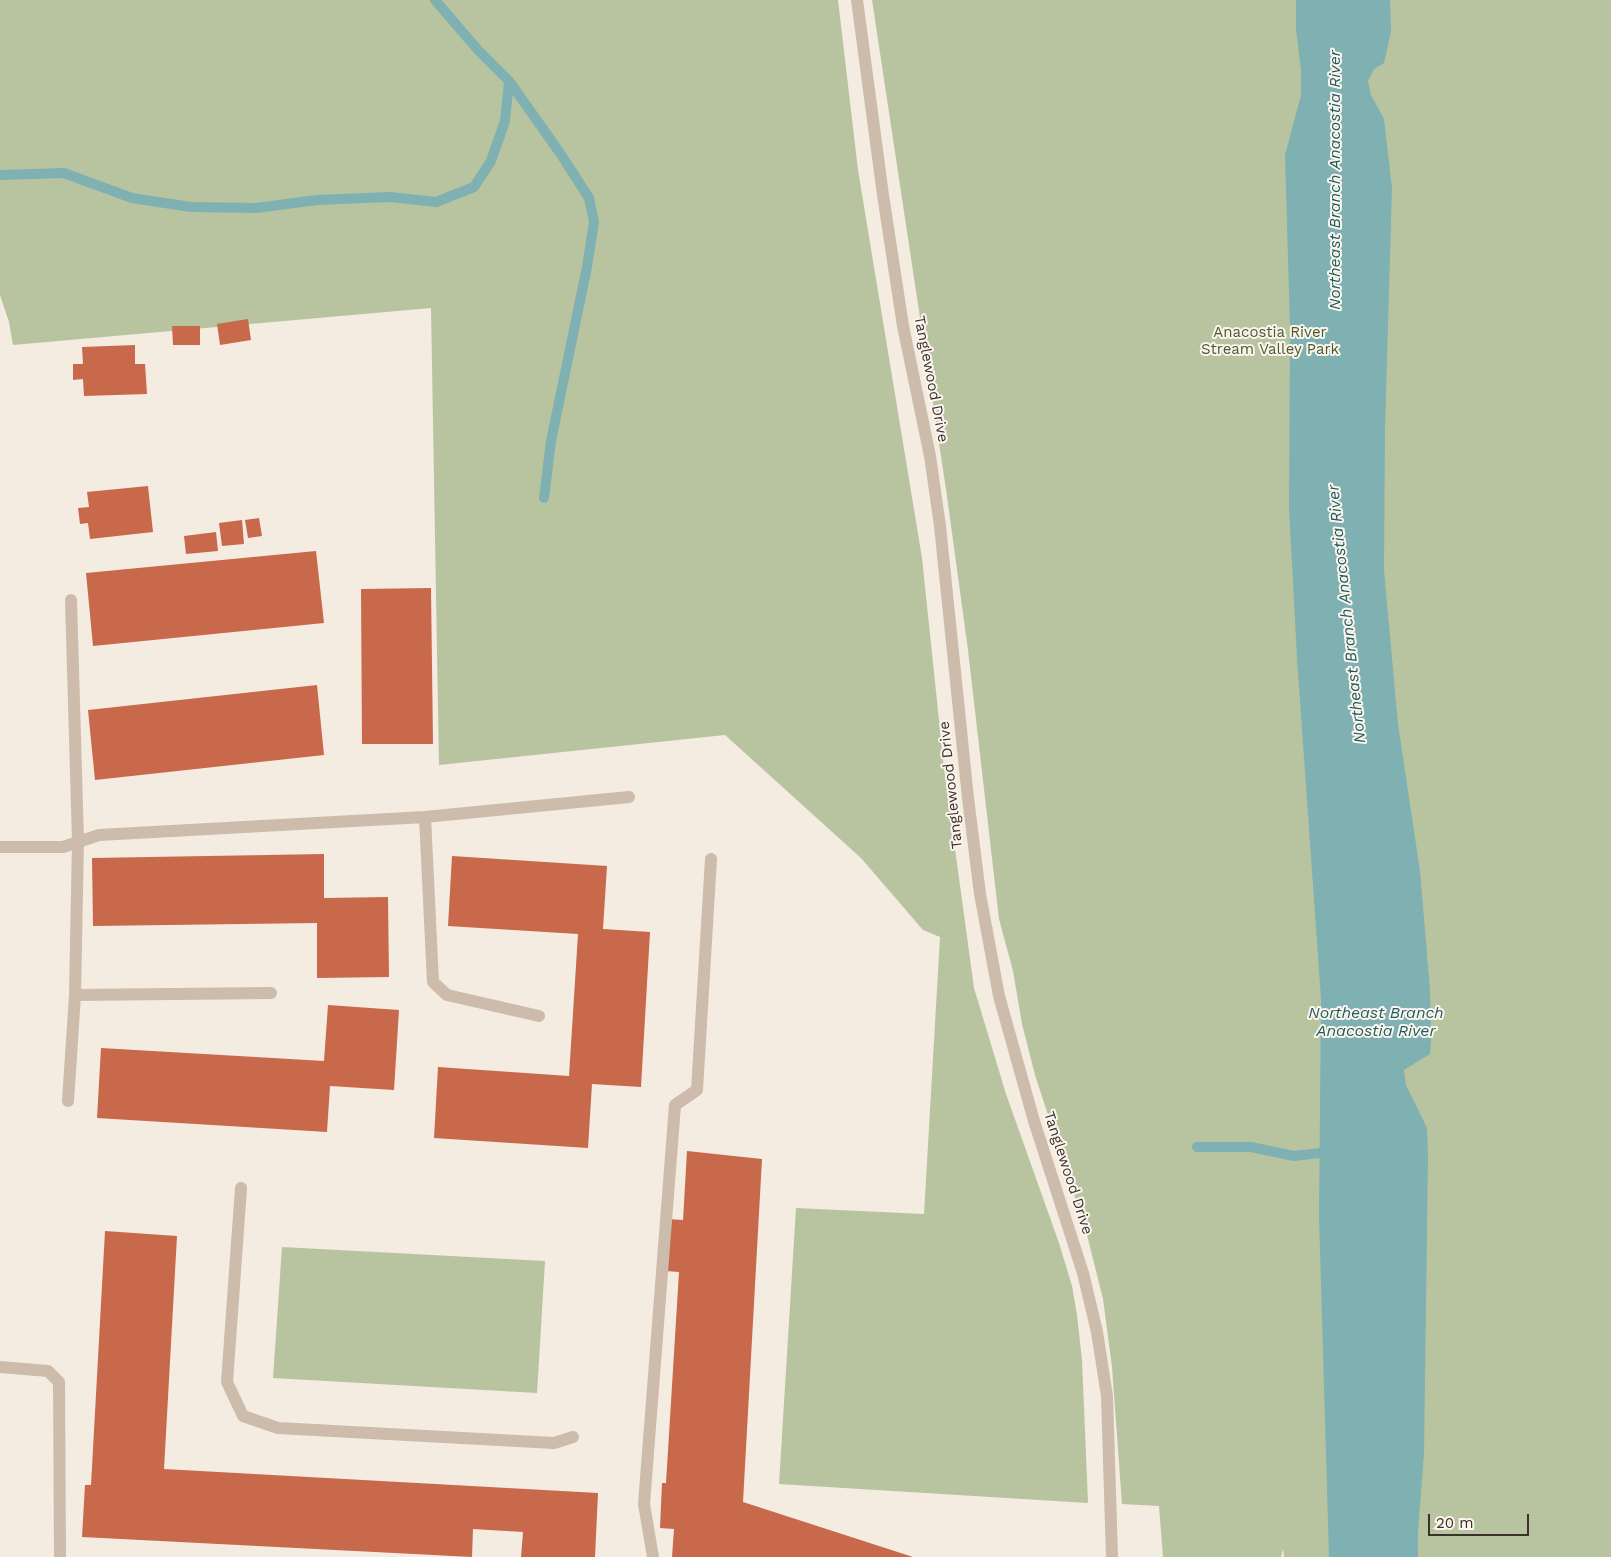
<!DOCTYPE html>
<html>
<head>
<meta charset="utf-8">
<style>
  body { margin:0 }
  #map { position:relative; width:1611px; height:1557px; overflow:hidden; background:#f4ebe1; font-family:"Work Sans",sans-serif }
  canvas { display:block }
  .scale { position:absolute; left:1428px; top:1514px; width:101px; height:22px; box-sizing:border-box; border:2px solid #3b302b; border-top:0; padding-left:6px; font-size:15px; line-height:18px; white-space:nowrap; color:#3b302b; -webkit-text-stroke:4px #fbf5ee; paint-order:stroke }
</style>
</head>
<body>
<div id="map">
<canvas width="1611" height="1557"></canvas>
<div class="scale">20 m</div>
</div>
<script>
const ctx = document.querySelector('canvas').getContext('2d');
ctx.lineJoin = 'round';
function paint(path, color) {
  ctx.fillStyle = color;
  ctx.fill(path, 'evenodd');
}
function shape(rows) {
  const path = new Path2D();
  for (const r of rows) {
    path.moveTo(r[0], r[1]);
    for (let i = 2; i < r.length; i += 2) path.lineTo(r[i], r[i + 1]);
  }
  return path;
}
function trace(path, color, width, dash) {
  ctx.strokeStyle = color;
  ctx.lineWidth = width;
  ctx.lineCap = dash ? 'butt' : 'round';
  ctx.setLineDash(dash || []);
  ctx.stroke(path);
}
function write(font, color, halo, rows, align = 'center') {
  ctx.font = font + ' "Work Sans",sans-serif';
  ctx.lineWidth = 4;
  ctx.setLineDash([]);
  ctx.textBaseline = 'middle';
  ctx.strokeStyle = halo;
  ctx.fillStyle = color;
  for (const [text, x, y, turn = 0] of rows) {
    ctx.save();
    ctx.translate(x, y);
    ctx.rotate((+turn || 0) * Math.PI / 180);
    ctx.textAlign = isNaN(turn) ? turn : align;
    if (halo) ctx.strokeText(text, 0, 0);
    ctx.fillText(text, 0, 0);
    ctx.restore();
  }
}
const green = shape([
  [0,0,838,0,858,170,922,558,944,768,974,988,1006,1094,1059,1243,1072,1286,1077,1315,1082,1360,1088,1503,779,1484,796,1208,924,1214,940,937,923,930,861,858,725,735,439,765,431,308,13,345,9,322,0,295],
  [872,0,1611,0,1611,1557,1284,1557,1283,1549,1281,1557,1163,1557,1159,1506,1122,1504,1112,1367,1103,1299,1086,1231,1035,1075,1022,1024,1013,971,999,919,968,650,947,496],
  [282,1247,545,1261,537,1393,273,1378]
]);
const water = shape([
  [1296,0,1390,0,1391,32,1384,63,1374,69,1368,81,1371,95,1384,119,1392,188,1385,429,1384,570,1398,724,1420,871,1430,990,1431,1040,1430,1054,1404,1070,1406,1085,1427,1128,1428,1157,1424,1454,1418,1531,1418,1557,1329,1557,1319,1215,1321,999,1297,658,1289,508,1290,328,1285,155,1301,95,1301,70,1296,29]
]);
const stream = shape([
  [435,0,478,50,509,81,560,153,589,198,594,222,587,267,551,441,544,498],
  [0,175,64,173,132,198,191,207,256,208,317,200,390,197,436,202,474,187,491,161,505,121,509,81],
  [1197,1147,1251,1147,1294,1156,1320,1153,1332,1149]
]);
const building = shape([
  [248,319,251,340,220,345,217,324],
  [172,326,200,326,200,345,173,345],
  [135,345,135,364,145,364,147,394,84,396,83,379,73,380,73,364,83,364,82,347],
  [148,486,153,532,90,539,88,523,80,524,78,508,89,507,87,492],
  [259,518,262,536,248,538,245,520],
  [242,520,244,544,222,546,219,523],
  [216,532,218,551,186,554,184,536],
  [316,551,324,623,93,646,86,573],
  [431,588,433,744,362,744,361,589],
  [317,685,324,755,95,780,88,710],
  [324,854,324,898,388,897,389,977,317,978,317,923,93,926,92,858],
  [452,856,607,866,603,929,650,932,641,1087,592,1084,588,1148,434,1138,438,1067,569,1076,578,934,448,926],
  [328,1005,399,1010,394,1090,330,1086,327,1132,97,1118,101,1048,324,1061],
  [687,1151,762,1159,743,1502,913,1557,672,1557,674,1529,660,1528,662,1483,666,1483,679,1272,666,1271,668,1219,683,1220],
  [105,1231,177,1236,164,1469,598,1493,595,1557,521,1557,523,1532,473,1529,472,1557,82,1537,85,1485,91,1485]
]);
const minor = shape([
  [857,0,883,195,903,326,930,456,940,526,968,798,980,894,999,996,1034,1121,1083,1273,1097,1332,1107,1396,1112,1557],
  [425,817,433,982,447,995,539,1016],
  [0,847,63,847,99,835,425,817,629,797],
  [75,995,271,993],
  [68,1101,75,995,78,841,71,600],
  [241,1188,227,1382,243,1416,278,1428,554,1443,573,1437],
  [0,1367,48,1371,59,1382,60,1557],
  [653,1557,644,1504,675,1105,697,1090,711,859]
]);
const parkNames = [
  ["Anacostia River",1270,333],
  ["Stream Valley Park",1270,350]
];
const streetNames = [
  ["Tanglewood Drive",931,379,79],
  ["Tanglewood Drive",951,785,-96],
  ["Tanglewood Drive",1068,1173,72]
];
const waterNames = [
  ["Northeast Branch Anacostia River",1335,180,-90],
  ["Northeast Branch Anacostia River",1347,614,-96],
  ["Northeast Branch",1376,1013],
  ["Anacostia River",1376,1031]
];
paint(green, '#b8c4a0');
paint(water, '#7fb0b2');
trace(stream, '#7fb0b2', 10);
paint(building, '#c8694b');
trace(minor, '#cdbbac', 12);
write('15px', '#4a5a2e', '#fbf5ee', parkNames);
write('15px', '#3b302b', '#fbf5ee', streetNames);
write('italic 16px', '#1f5a5e', '#fbf5ee', waterNames);
</script>
</body>
</html>
